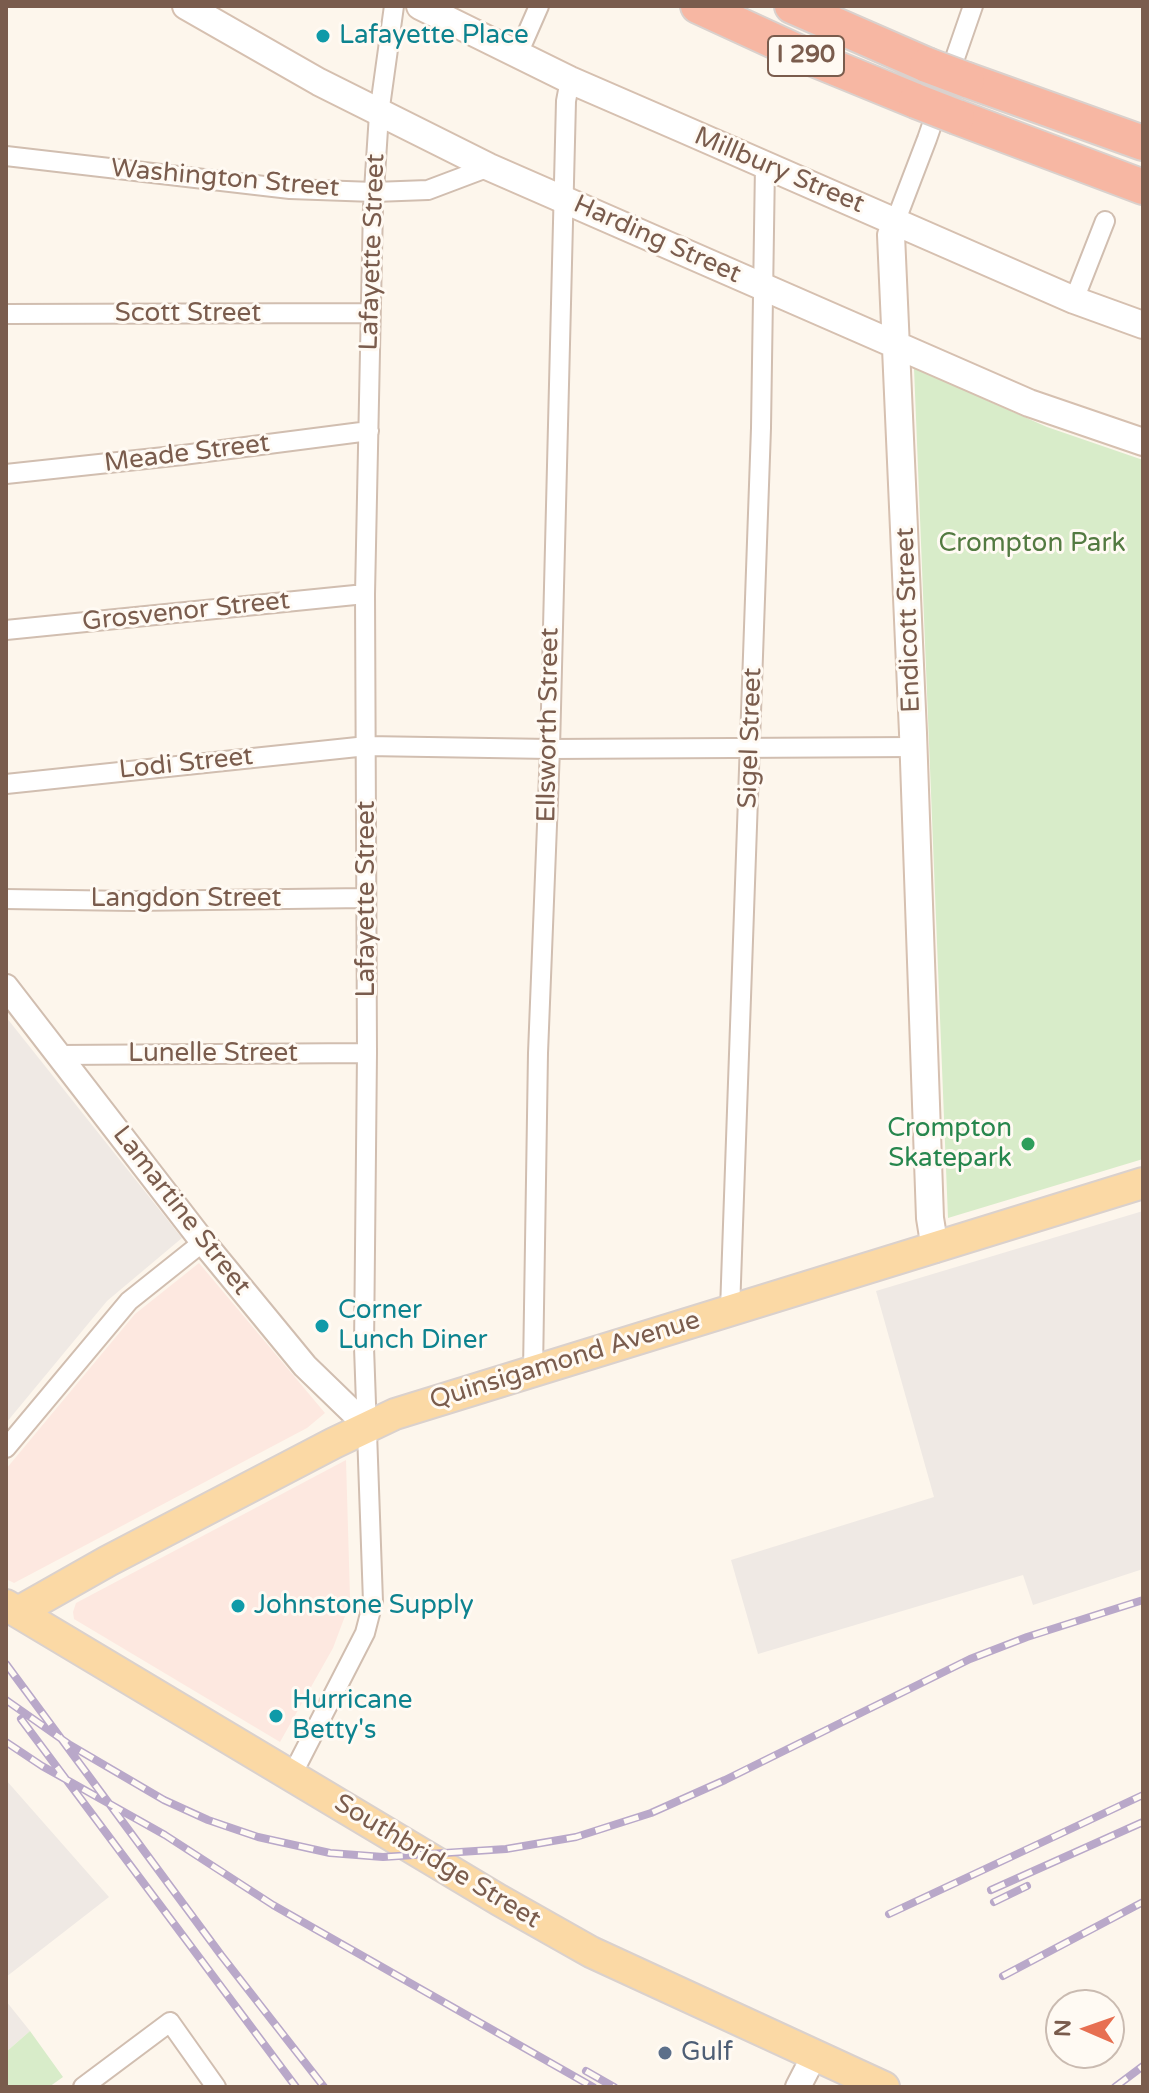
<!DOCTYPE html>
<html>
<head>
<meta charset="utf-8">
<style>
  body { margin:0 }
  #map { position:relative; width:1149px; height:2093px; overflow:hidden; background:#fdf6ec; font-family:"Varela Round",sans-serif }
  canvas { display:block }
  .frame { position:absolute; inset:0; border:8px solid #7a5c4d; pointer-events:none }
  .north { position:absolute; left:1045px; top:1989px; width:80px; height:80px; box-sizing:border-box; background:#fffaf3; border:2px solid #cabbb1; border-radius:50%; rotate:272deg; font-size:22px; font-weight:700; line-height:32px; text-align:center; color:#7a5c4d }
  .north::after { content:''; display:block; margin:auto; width:28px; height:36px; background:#e76f51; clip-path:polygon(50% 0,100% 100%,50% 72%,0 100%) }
</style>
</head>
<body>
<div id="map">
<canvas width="1149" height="2093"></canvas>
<div class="frame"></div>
<div class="north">N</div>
</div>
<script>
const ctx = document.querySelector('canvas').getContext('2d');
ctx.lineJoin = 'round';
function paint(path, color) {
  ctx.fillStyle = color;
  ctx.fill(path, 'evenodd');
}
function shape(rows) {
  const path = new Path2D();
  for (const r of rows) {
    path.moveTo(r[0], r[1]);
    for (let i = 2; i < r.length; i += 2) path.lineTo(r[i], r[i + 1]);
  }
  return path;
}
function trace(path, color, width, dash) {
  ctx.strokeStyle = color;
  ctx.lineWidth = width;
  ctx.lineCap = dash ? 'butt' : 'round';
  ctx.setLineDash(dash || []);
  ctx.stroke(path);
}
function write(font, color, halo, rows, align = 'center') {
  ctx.font = font + ' "Varela Round",sans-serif';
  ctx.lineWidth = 6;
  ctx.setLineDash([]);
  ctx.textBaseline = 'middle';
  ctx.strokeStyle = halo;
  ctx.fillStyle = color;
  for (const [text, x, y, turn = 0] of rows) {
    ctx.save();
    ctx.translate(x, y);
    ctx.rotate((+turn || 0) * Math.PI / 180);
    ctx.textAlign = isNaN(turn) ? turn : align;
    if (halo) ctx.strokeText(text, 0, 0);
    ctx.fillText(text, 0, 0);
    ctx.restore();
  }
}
const commercial = shape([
  [199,1263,325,1413,307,1428,14,1583,6,1579,6,1469,135,1314],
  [346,1460,350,1597,348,1608,333,1648,280,1742,74,1619,73,1612,76,1603]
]);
const industrial = shape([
  [6,1017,182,1238,107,1301,6,1423],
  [1143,1211,1143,1569,1033,1605,1023,1575,758,1654,731,1560,934,1497,876,1291],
  [6,1780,109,1897,6,1977],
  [6,2001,30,2031,6,2052]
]);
const green = shape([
  [914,368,1047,427,1143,460,1143,1159,948,1218],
  [30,2031,63,2077,49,2087,6,2087,6,2052]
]);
const minor = shape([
  [518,54,539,6],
  [6,156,290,189,374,192,428,190,489,167],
  [896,220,927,139,973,6],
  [1074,300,1105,221],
  [6,314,369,313],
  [6,474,183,455,369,431],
  [6,630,365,594],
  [6,784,367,746,550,749,914,747],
  [6,899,132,901,365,898],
  [59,1055,367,1053],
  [730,1310,761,428,765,165],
  [533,1371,538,1053,550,749,566,101,570,80],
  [6,1448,129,1301,203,1242],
  [292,1775,365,1633,373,1602,364,1347,367,1053,365,594,373,206,379,114,394,6],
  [83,2087,170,2022,216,2087]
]);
const tertiary = shape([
  [6,987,203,1242,305,1366,367,1426],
  [798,2087,814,2056]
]);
const secondary = shape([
  [186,6,319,82,489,167,1029,403,1143,442],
  [420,6,570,80,683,129,1074,300,1143,325],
  [896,220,891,235,913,733,930,1218,935,1249]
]);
const primary = shape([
  [6,1605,499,1900,591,1952,884,2087],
  [18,1612,108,1561,334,1443,395,1414,1143,1183]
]);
const motorway = shape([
  [698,6,811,58,916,101],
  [792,6,927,65],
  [967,80,1143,143],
  [957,117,1143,187]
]);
const rail = shape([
  [6,1664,221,1955,324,2087],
  [6,1700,70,1745,164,1800,208,1820,258,1837,330,1853,383,1857,506,1849,576,1837,651,1813,725,1780,970,1659,1027,1637,1143,1600],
  [21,1719,296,2087],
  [6,1742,42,1766,165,1835,273,1905,593,2087],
  [991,1890,1143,1822],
  [994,1902,1027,1886],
  [889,1914,1143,1795],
  [1003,1976,1143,1902],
  [586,2071,614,2087],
  [1115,2087,1143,2066]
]);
const motorwayBridge = shape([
  [927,65,967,80],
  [916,101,957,117]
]);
const markers = [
  [323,36,8,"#0f9aa8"],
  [1028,1144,8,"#2e9e5b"],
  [322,1326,8,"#0f9aa8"],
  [238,1606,8,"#0f9aa8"],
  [276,1716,8,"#0f9aa8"],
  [665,2053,8,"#5c6f8a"]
];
const shields = [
  [806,56,76]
];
const shieldNames = [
  ["I 290",806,56]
];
const cultureNames = [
  ["Lafayette Place",339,36],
  ["Corner",338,1311],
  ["Lunch Diner",338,1341],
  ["Johnstone Supply",254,1606],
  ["Hurricane",292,1701],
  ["Betty's",292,1731]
];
const streetNames = [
  ["Millbury Street",779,171,23],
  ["Washington Street",225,179,5],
  ["Harding Street",657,240,24],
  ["Lafayette Street",373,252,-88],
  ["Scott Street",188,314],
  ["Meade Street",187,454,-7],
  ["Grosvenor Street",186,612,-6],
  ["Endicott Street",909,620,-92],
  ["Ellsworth Street",549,725,-89],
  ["Sigel Street",751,738,-88],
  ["Lodi Street",186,764,-6],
  ["Langdon Street",186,899],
  ["Lafayette Street",367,899,-90],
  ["Lunelle Street",213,1054],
  ["Lamartine Street",181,1211,52],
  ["Quinsigamond Avenue",565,1361,-17],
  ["Southbridge Street",437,1862,31]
];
const parkNames = [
  ["Crompton Park",1032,544]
];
const leisureNames = [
  ["Crompton",1012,1129],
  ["Skatepark",1012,1159]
];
const serviceNames = [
  ["Gulf",681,2053]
];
paint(commercial, '#fde8e0');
paint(industrial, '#efe9e4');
paint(green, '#d8ecc9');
trace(minor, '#d1beb0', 22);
trace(tertiary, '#d1beb0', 28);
trace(secondary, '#d6c0b0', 30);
trace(primary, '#dad1cd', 34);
trace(motorway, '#dad1cd', 38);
trace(minor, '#fff', 18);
trace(tertiary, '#fff', 24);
trace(secondary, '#fff', 26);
trace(primary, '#fbd9a5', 30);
trace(motorway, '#f7b7a3', 34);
trace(rail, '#b9a8c9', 8);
trace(rail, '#fffaf3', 5, [15]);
trace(motorwayBridge, '#dad1cd', 38, []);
trace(motorwayBridge, '#f7b7a3', 34);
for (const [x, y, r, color] of markers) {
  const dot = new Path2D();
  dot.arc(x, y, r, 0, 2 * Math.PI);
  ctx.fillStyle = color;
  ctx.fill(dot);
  trace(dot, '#fffaf3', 3);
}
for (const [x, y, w] of shields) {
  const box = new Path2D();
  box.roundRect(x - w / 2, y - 20, w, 40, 6);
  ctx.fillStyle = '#fffaf3';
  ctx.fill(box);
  trace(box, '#7a5c4d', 2);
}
write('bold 24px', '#7a5c4d', null, shieldNames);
write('26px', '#0d838f', '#fffaf3', cultureNames, 'left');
write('26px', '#7a5c4d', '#fffaf3', streetNames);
write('26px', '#537a41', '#fffaf3', parkNames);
write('26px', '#27864d', '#fffaf3', leisureNames, 'right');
write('26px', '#4e5e75', '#fffaf3', serviceNames, 'left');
</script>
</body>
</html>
